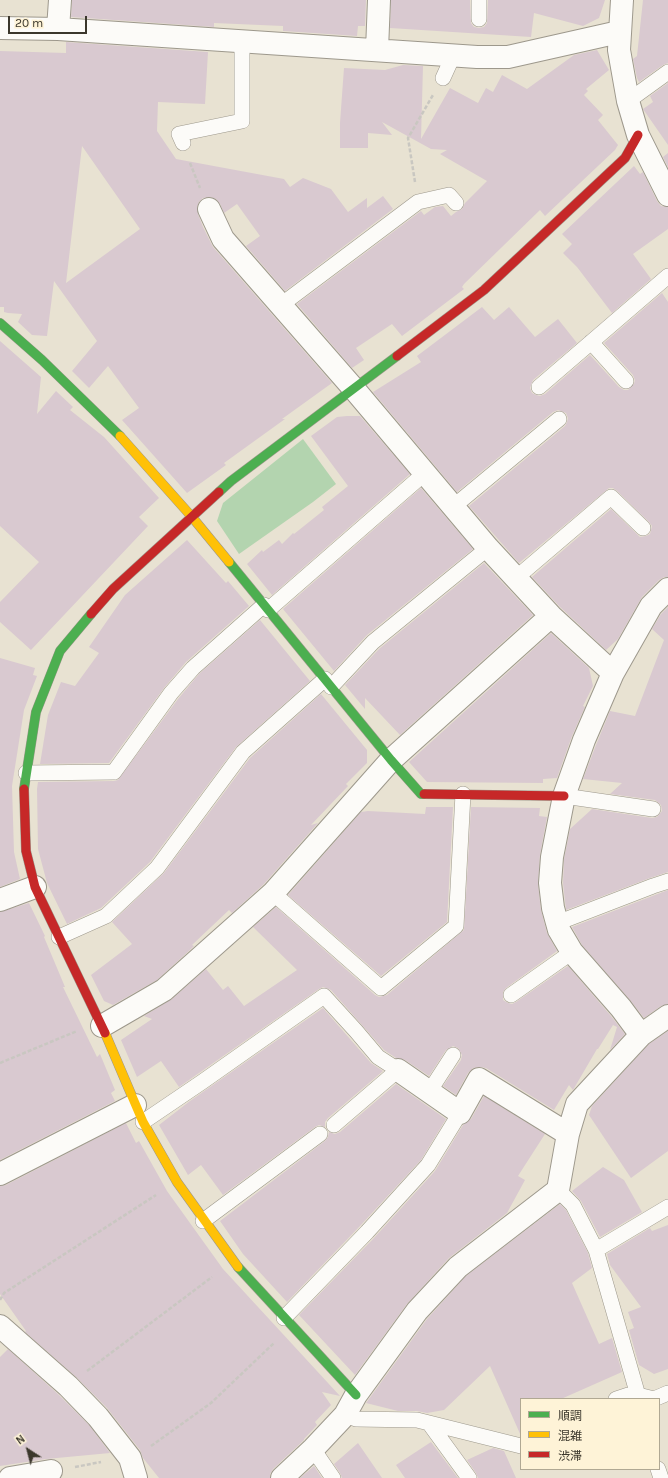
<!DOCTYPE html>
<html>
<head>
<meta charset="utf-8">
<style>
  body { margin:0 }
  #map { position:relative; width:668px; height:1478px; overflow:hidden; background:#e8e2d2; font-family:Karla,"Noto Sans JP",sans-serif }
  canvas { display:block }
  .legend { position:absolute; left:520px; top:1398px; width:140px; height:72px; box-sizing:border-box; background:#fef3d7; border:1px solid #b0a893; margin:0; padding:5px 7px; list-style:none; font-size:12px; color:#3b372c }
  .legend li { display:flex; align-items:center; gap:8px; height:20px }
  .legend b { width:20px; border:1px solid #b0a893 }
  .north { position:absolute; left:8px; top:1430px; width:40px; height:40px; -webkit-text-stroke:3px #fef3d7; paint-order:stroke; rotate:324deg; font-size:11px; font-weight:700; line-height:16px; text-align:center; color:#3b372c }
  .north::after { content:''; display:block; margin:auto; width:14px; height:18px; background:#3b372c; clip-path:polygon(50% 0,100% 100%,50% 72%,0 100%) }
  .scale { position:absolute; left:8px; top:16px; width:79px; height:18px; box-sizing:border-box; border:2px solid #3b372c; border-top:0; padding-left:5px; font-size:12px; line-height:14px; white-space:nowrap; color:#3b372c; -webkit-text-stroke:3px #fef3d7; paint-order:stroke }
</style>
</head>
<body>
<div id="map">
<canvas width="668" height="1478"></canvas>
<ul class="legend">
<li><b style="height:5px;background:#4caf50"></b>順調</li>
<li><b style="height:5px;background:#ffc107"></b>混雑</li>
<li><b style="height:5px;background:#c62828"></b>渋滞</li>
</ul>
<div class="north">N</div>
<div class="scale">20 m</div>
</div>
<script>
const ctx = document.querySelector('canvas').getContext('2d');
ctx.lineJoin = 'round';
function paint(path, color) {
  ctx.fillStyle = color;
  ctx.fill(path, 'evenodd');
}
function shape(rows) {
  const path = new Path2D();
  for (const r of rows) {
    path.moveTo(r[0], r[1]);
    for (let i = 2; i < r.length; i += 2) path.lineTo(r[i], r[i + 1]);
  }
  return path;
}
function trace(path, color, width, dash) {
  ctx.strokeStyle = color;
  ctx.lineWidth = width;
  ctx.lineCap = dash ? 'butt' : 'round';
  ctx.setLineDash(dash || []);
  ctx.stroke(path);
}
const green = shape([
  [303,439,336,484,313,502,239,554,217,521,223,503]
]);
const building = shape([
  [72,0,366,0,365,26,358,26,357,36,283,31,283,26,214,23,214,27,71,17],
  [391,0,470,0,471,23,474,27,479,28,484,27,487,23,488,0,605,0,599,18,583,26,534,13,531,37,390,28],
  [643,0,668,0,668,63,663,65,639,82,637,78,633,59,637,56],
  [66,42,208,52,205,104,158,102,157,131,176,159,284,179,290,187,303,178,331,189,348,212,367,198,367,208,383,196,393,209,285,291,246,246,260,236,237,204,224,213,220,204,216,199,210,197,203,198,199,202,197,208,198,214,203,227,213,247,332,383,282,419,285,419,224,463,226,465,187,493,122,420,139,408,108,366,89,388,72,371,97,341,54,281,47,336,32,335,18,322,22,314,8,313,4,312,4,307,0,307,0,51,66,53],
  [82,146,140,229,66,283],
  [597,50,609,70,586,89,588,91,584,95,603,115,598,120,618,145,615,150,545,216,540,210,464,284,462,287,464,289,402,336,392,324,356,348,364,360,352,368,297,304,421,211,424,215,435,207,443,206,451,216,456,212,462,209,465,203,487,181,440,154,447,150,431,149,382,122,392,135,368,133,368,148,340,148,340,123,344,68,385,70,403,65,423,66,421,139,450,88,478,103,486,88,493,92,502,75,527,89,574,55],
  [668,83,668,145,643,109,653,102,650,96],
  [668,153,668,167,663,157],
  [634,166,640,174,643,172,657,201,661,206,668,207,668,229,633,254,651,279,612,313,577,267,563,253,572,244,562,234],
  [662,293,668,302,668,577,664,577,659,580,642,597,618,639,606,650,560,607,532,577,611,509,640,537,646,536,650,534,652,526,649,522,617,491,613,488,609,488,519,563,469,506,565,426,567,422,568,418,566,413,558,410,553,412,457,492,373,392,421,362,417,356,482,307,494,320,509,307,535,337,558,319,577,343,533,380,530,388,532,393,536,395,540,396,545,394,590,355,619,387,624,390,628,390,634,384,635,380,633,375,604,343],
  [0,341,41,377,37,414,56,391,73,407,70,410,104,437,159,498,139,517,148,526,31,650,0,622,0,602,39,562,0,526],
  [347,416,360,416,410,474,272,595,247,564,262,550,263,552,279,540,282,544,293,533,294,534,324,510,322,507,348,486,311,436,337,417],
  [421,488,473,549,367,635,334,671,283,609],
  [187,540,226,583,228,581,249,606,186,662,164,688,109,763,40,764,48,715,61,682,75,686,99,653,89,647,125,595],
  [484,563,533,615,400,735,365,698,365,709,345,685,379,649],
  [668,607,668,872,650,878,566,910,563,883,564,859,570,829,592,809,652,818,657,817,662,811,661,805,655,800,610,794,622,783,583,779,596,745,610,711,635,716,664,640,652,629,661,614],
  [260,620,310,681,236,747,150,862,101,908,67,924,47,883,38,849,37,789,38,782,114,781,118,780,178,699,199,674],
  [551,633,589,668,593,686,583,706,585,707,572,736,557,778,543,779,543,783,427,782,409,762],
  [0,658,35,668,33,675,37,676,24,710,12,786,14,852,20,879,0,887],
  [321,694,367,750,367,763,346,784,348,786,311,825,318,823,264,884,232,913,229,910,192,945,194,946,190,950,157,980,113,1005,104,1001,91,975,132,944,112,922,164,873,250,758],
  [426,807,453,807,447,922,381,976,288,895,361,812,368,811,425,814],
  [471,807,540,808,539,816,547,817,540,855,538,884,541,910,547,933,557,951,506,988,503,992,503,1000,508,1003,512,1004,516,1002,568,966,611,1016,625,1034,610,1050,617,1027,613,1025,598,1049,597,1049,573,1090,569,1085,554,1110,486,1068,480,1067,473,1068,468,1073,456,1095,443,1086,461,1060,462,1055,458,1048,453,1046,446,1050,429,1076,405,1060,396,1058,384,1050,331,990,323,987,319,989,179,1087,161,1061,137,1077,121,1040,152,1019,144,1016,172,999,206,969,223,990,228,986,244,1006,297,970,253,927,276,907,375,995,379,997,387,995,464,930],
  [668,890,668,1004,661,1006,644,1018,630,1000,582,945,572,927],
  [29,903,45,936,44,937,65,987,63,987,97,1057,100,1054,115,1090,111,1093,115,1101,0,1160,0,912],
  [323,1008,371,1063,383,1071,328,1118,325,1122,325,1127,319,1125,315,1127,223,1195,201,1165,188,1175,159,1125,190,1101],
  [668,1031,668,1151,631,1178,589,1115,592,1106,649,1044],
  [396,1084,446,1119,421,1160,360,1226,287,1302,243,1254,220,1221,325,1141,328,1137,329,1132,335,1134,340,1132],
  [484,1096,545,1134,518,1176,525,1180,507,1213,449,1258,407,1304,355,1375,299,1315,374,1238,435,1171,463,1125,471,1119],
  [126,1123,136,1143,139,1141,167,1191,223,1269,340,1396,322,1392,331,1405,315,1422,317,1425,304,1439,304,1440,273,1469,270,1474,270,1478,159,1478,143,1458,140,1450,107,1408,76,1377,25,1332,26,1331,0,1294,0,1186,6,1185],
  [603,1167,624,1180,642,1212,600,1237,581,1201,572,1191],
  [560,1204,566,1210,588,1253,592,1268,572,1283,599,1344,612,1338,622,1372,561,1399,521,1399,521,1436,490,1366,444,1410,427,1413,417,1411,398,1411,366,1403,427,1319,466,1276],
  [668,1225,668,1369,654,1374,639,1365,629,1330,634,1328,628,1312,641,1307,610,1265,607,1254,650,1228,652,1231],
  [8,1349,59,1395,89,1425,110,1453,46,1459,0,1466,0,1357],
  [431,1442,458,1478,405,1478,396,1465],
  [358,1443,382,1478,342,1478,340,1473,334,1464],
  [493,1448,504,1451,516,1478,478,1478,476,1473,467,1460],
  [314,1466,322,1478,300,1478]
]);
const path = shape([
  [190,163,200,188],
  [415,182,408,138,433,95],
  [0,1063,77,1031],
  [0,1300,4,1293,156,1195],
  [87,1371,212,1277],
  [151,1446,211,1403,274,1343],
  [75,1467,101,1462]
]);
const lane = shape([
  [479,0,479,19],
  [443,78,453,56],
  [628,101,668,72],
  [183,143,179,134,242,121,242,42],
  [281,305,418,202,449,195,456,203],
  [591,342,626,381],
  [539,387,668,276],
  [453,507,559,419],
  [516,578,611,497,643,528],
  [268,610,425,473],
  [331,687,373,642,488,548],
  [26,773,114,772,171,693,193,668,264,605],
  [564,796,653,809],
  [273,893,381,988,456,926,463,794],
  [557,923,653,886,668,881],
  [59,937,106,916,157,868,243,752,325,679],
  [511,995,572,952],
  [429,1092,453,1055],
  [143,1122,202,1082,324,996,356,1031,378,1057,398,1070,334,1125],
  [558,1190,573,1205,596,1250,639,1399],
  [203,1221,320,1134],
  [596,1250,668,1207],
  [284,1318,367,1232,428,1165,460,1113],
  [616,1399,628,1395,638,1395,654,1399,668,1393],
  [345,1415,356,1419,417,1420,429,1423,469,1478],
  [429,1423,521,1446],
  [313,1449,333,1478],
  [658,1469,661,1478]
]);
const street = shape([
  [622,0,619,50,628,101,638,135,668,195],
  [0,28,58,29,477,57,508,57,619,32],
  [58,29,60,0],
  [377,50,379,0],
  [209,209,223,239,354,389,488,548,551,616,613,673],
  [0,900,35,887],
  [102,1026,164,990,273,893,391,760,551,616],
  [641,1035,621,1008,572,952,559,930,553,908,550,883,552,857,564,796,584,740,613,673,651,606,668,589],
  [398,1070,460,1113,479,1079,568,1134],
  [0,1174,135,1105],
  [0,1326,68,1386,98,1417,130,1458,136,1478],
  [10,1478,51,1471],
  [282,1478,313,1449,345,1415,356,1395,417,1311,458,1267,558,1190,568,1134,577,1104,641,1035,668,1016]
]);
const fast = shape([
  [0,323,42,360,120,436],
  [219,492,231,481,397,356],
  [229,562,391,760,421,794,424,794],
  [24,789,36,712,60,651,91,614],
  [238,1267,356,1395]
]);
const slow = shape([
  [120,436,192,517,229,562],
  [105,1033,143,1122,177,1182,238,1267]
]);
const jam = shape([
  [397,356,484,290,625,158,638,135],
  [91,614,113,589,219,492],
  [24,789,26,851,35,887,105,1033],
  [424,794,564,796]
]);
paint(green, '#b3d4af');
paint(building, '#d9c9d0');
trace(lane, '#9d988c', 16);
trace(street, '#9d988c', 24);
trace(fast, '#9d988c', 10);
trace(slow, '#9d988c', 10);
trace(jam, '#9d988c', 10);
trace(path, '#c9c7c1', 2.5, [4, 2]);
trace(lane, '#fcfbf8', 15);
trace(street, '#fcfbf8', 22);
trace(fast, '#4caf50', 9);
trace(slow, '#ffc107', 9);
trace(jam, '#c62828', 9);
</script>
</body>
</html>
